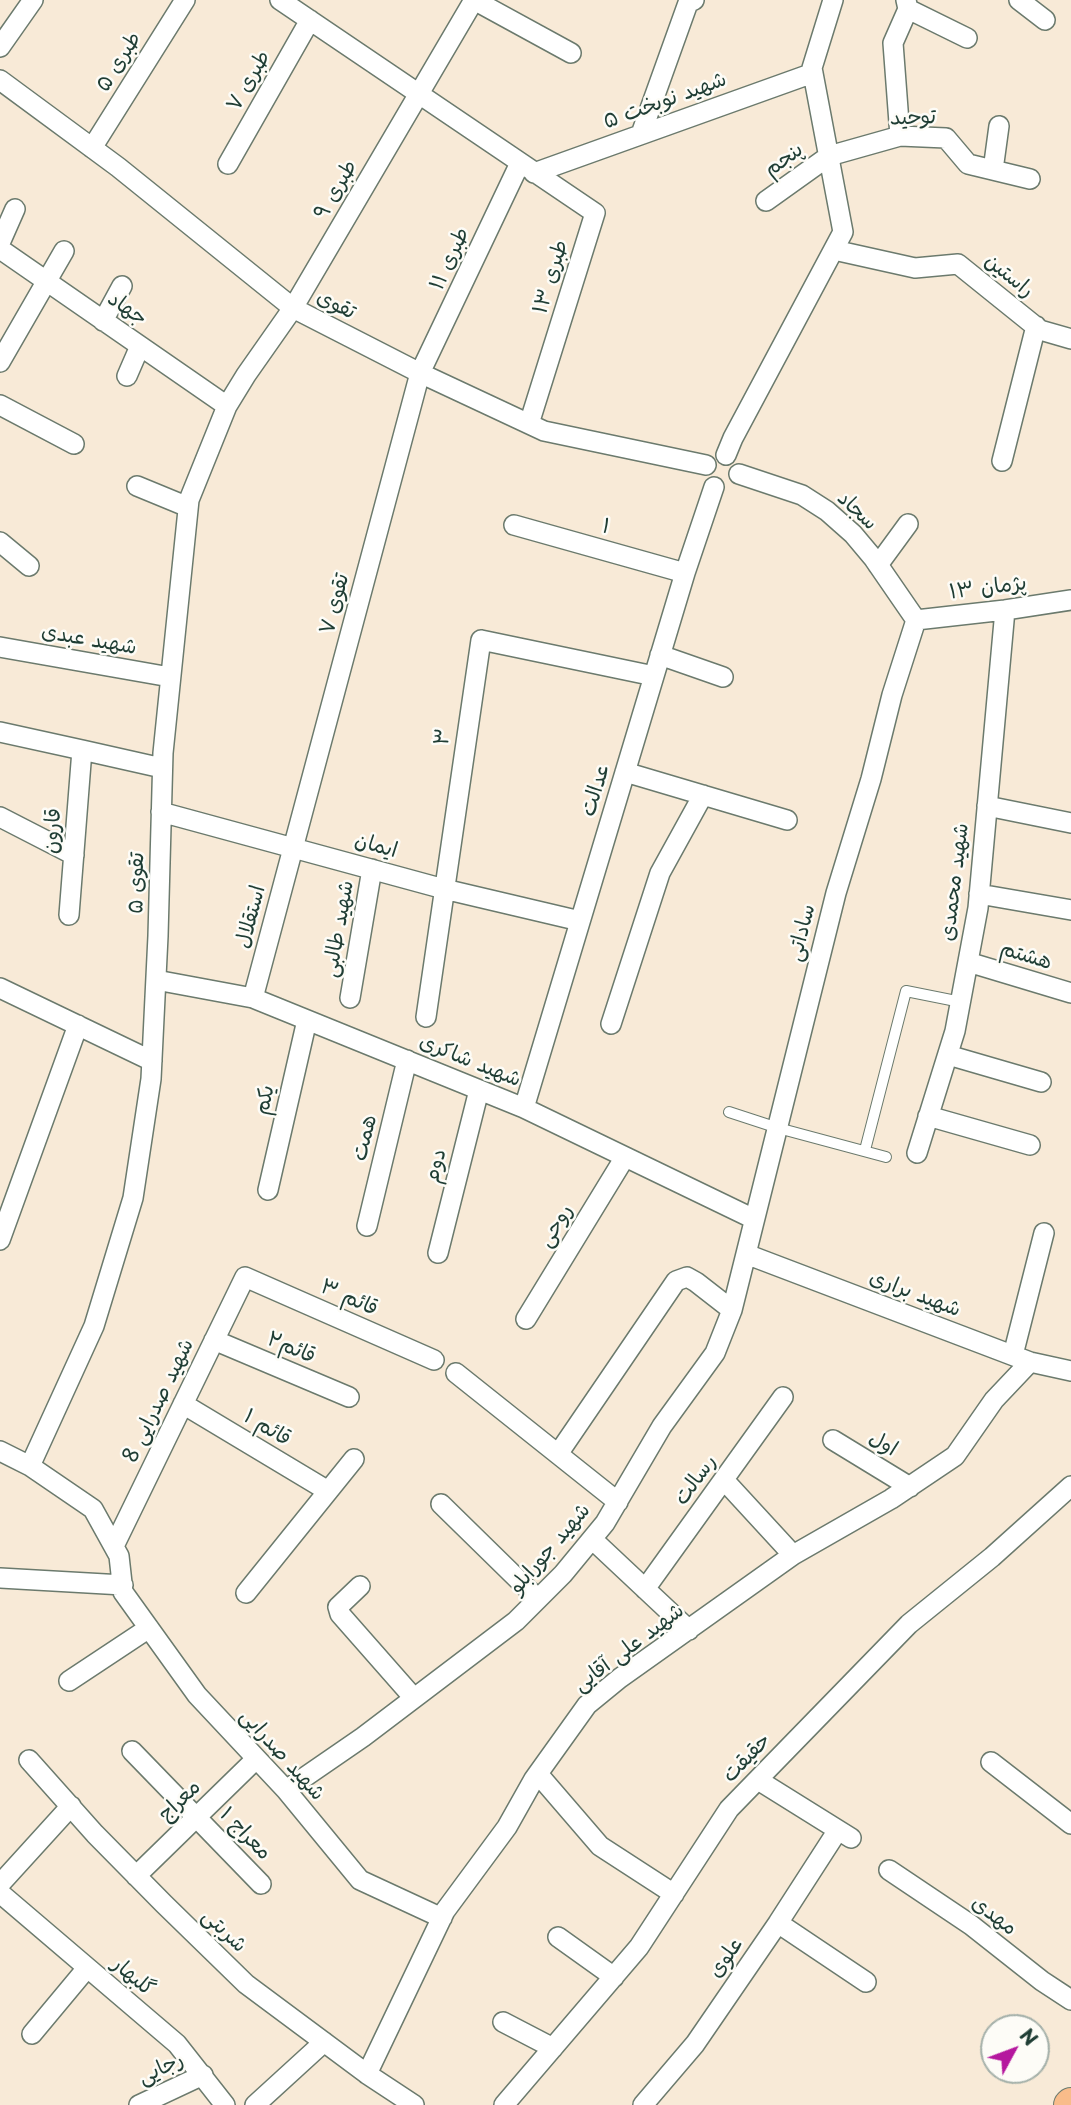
<!DOCTYPE html>
<html>
<head>
<meta charset="utf-8">
<style>
  body { margin:0 }
  #map { position:relative; width:1071px; height:2105px; overflow:hidden; background:#f8ead7; font-family:"Playpen Sans",sans-serif }
  canvas { display:block }
  .north { position:absolute; left:980px; top:2014px; width:70px; height:70px; box-sizing:border-box; background:#fdfcf7; border:2px solid #a4b0a9; border-radius:50%; rotate:49deg; font-size:19px; font-weight:700; line-height:28px; text-align:center; color:#1f3d34 }
  .north::after { content:''; display:block; margin:auto; width:24px; height:32px; background:#b5179e; clip-path:polygon(50% 0,100% 100%,50% 72%,0 100%) }
</style>
</head>
<body>
<div id="map">
<canvas width="1071" height="2105"></canvas>
<div class="north">N</div>
</div>
<script>
const ctx = document.querySelector('canvas').getContext('2d');
ctx.lineJoin = 'round';
function shape(rows) {
  const path = new Path2D();
  for (const r of rows) {
    path.moveTo(r[0], r[1]);
    for (let i = 2; i < r.length; i += 2) path.lineTo(r[i], r[i + 1]);
  }
  return path;
}
function trace(path, color, width, dash) {
  ctx.strokeStyle = color;
  ctx.lineWidth = width;
  ctx.lineCap = dash ? 'butt' : 'round';
  ctx.setLineDash(dash || []);
  ctx.stroke(path);
}
function write(font, color, halo, rows, align = 'center') {
  ctx.font = font + ' "Playpen Sans","Playpen Sans Arabic",sans-serif';
  ctx.lineWidth = 5;
  ctx.setLineDash([]);
  ctx.textBaseline = 'middle';
  ctx.strokeStyle = halo;
  ctx.fillStyle = color;
  for (const [text, x, y, turn = 0] of rows) {
    ctx.save();
    ctx.translate(x, y);
    ctx.rotate((+turn || 0) * Math.PI / 180);
    ctx.textAlign = isNaN(turn) ? turn : align;
    if (halo) ctx.strokeText(text, 0, 0);
    ctx.fillText(text, 0, 0);
    ctx.restore();
  }
}
const service = shape([
  [729,1112,778,1128,886,1157],
  [865,1150,906,991,961,1002]
]);
const minor = shape([
  [280,0,595,213,529,424],
  [474,0,571,53],
  [1019,0,1045,20],
  [908,9,967,38],
  [0,47,33,0],
  [0,80,118,167,293,308,420,373,544,431,706,465],
  [641,134,688,3,694,0],
  [900,136,893,43,908,9,906,0],
  [92,148,185,0],
  [228,164,310,20],
  [993,170,999,126],
  [534,173,813,73],
  [766,201,829,156,900,136,946,138,968,164,1030,179],
  [0,243,15,209],
  [0,249,227,406],
  [834,250,915,268,958,264,1040,330,1071,339],
  [103,321,122,286],
  [0,362,64,251],
  [127,376,140,346],
  [0,405,74,444],
  [726,455,733,438,843,232,812,68,833,0],
  [1002,461,1036,326],
  [739,474,802,495,827,511,853,534,874,559,916,620],
  [137,486,188,507],
  [514,525,685,573],
  [0,542,29,566],
  [878,565,908,524],
  [0,647,170,677],
  [660,655,723,677],
  [0,732,82,750],
  [625,772,787,820],
  [987,806,1071,823],
  [161,812,444,889,580,921],
  [0,817,74,855],
  [979,894,1071,910],
  [69,915,82,750,162,768],
  [968,962,1071,993],
  [156,980,253,998,524,1108,754,1219],
  [0,988,152,1061],
  [253,998,420,373,520,163],
  [350,998,372,869],
  [426,1017,481,640,654,676],
  [611,1024,660,873,703,795],
  [948,1055,1041,1082],
  [524,1108,685,573,714,487],
  [928,1116,1030,1145],
  [917,1153,955,1031,978,908,1005,610],
  [268,1190,307,1020],
  [367,1226,407,1060],
  [0,1240,78,1025],
  [438,1253,479,1090],
  [746,1254,1030,1362,1071,1371],
  [526,1319,625,1157],
  [214,1340,349,1397],
  [1013,1355,1044,1233],
  [456,1373,618,1502],
  [183,1404,328,1491],
  [833,1440,910,1487],
  [0,1451,30,1466,93,1509,119,1556,123,1592,197,1695,286,1790,360,1880,442,1918],
  [558,1454,676,1281,687,1277,696,1282,732,1310],
  [30,1466,94,1326,133,1198,151,1079,158,936,163,753,189,500,227,406,246,375,293,308,474,0],
  [724,1480,793,1555],
  [441,1504,538,1599],
  [592,1539,689,1630],
  [114,1546,245,1277,434,1360],
  [0,1578,123,1585],
  [360,1586,338,1607,340,1614,413,1697],
  [645,1589,783,1397],
  [246,1593,354,1459],
  [69,1681,149,1628],
  [132,1751,261,1884],
  [29,1760,95,1834,164,1904,246,1984,367,2074,414,2105],
  [991,1762,1071,1824],
  [538,1774,600,1846,674,1894],
  [758,1780,851,1838],
  [286,1790,363,1737,516,1621,563,1574,605,1523,662,1426,715,1353,732,1310,836,893,871,779,892,695,916,620,1005,610,1071,600],
  [889,1870,971,1925,1042,1981,1071,2000],
  [136,1876,256,1759],
  [0,1884,71,1806],
  [0,1893,177,2044,225,2105],
  [778,1923,866,1982],
  [558,1937,614,1977],
  [503,2022,553,2048],
  [32,2034,87,1968],
  [367,2074,445,1911,507,1827,534,1779,587,1705,620,1678,793,1555,891,1499,955,1456,994,1400,1030,1362],
  [139,2105,203,2075],
  [255,2105,324,2042],
  [504,2105,639,1947,729,1809,909,1624,992,1557,1071,1486],
  [643,2105,695,2044,778,1923,838,1830]
]);
const primary = shape([
  [1070,2105,1071,2104]
]);
const streetNames = [
  ["طبری ۵",119,62,-58],
  ["طبری ۷",249,81,-60],
  ["شهید نوبخت ۵",665,101,-20],
  ["توحید",913,118,-2],
  ["پنجم",784,160,-36],
  ["طبری ۹",336,190,-60],
  ["طبری ۱۱",450,259,-65],
  ["راستین",1009,276,39],
  ["طبری ۱۳",551,277,-73],
  ["تقوی",336,305,27],
  ["جهاد",127,309,35],
  ["سجاد",857,511,43],
  ["۱",606,527,16],
  ["پژمان ۱۳",988,588,-7],
  ["تقوی ۷",335,604,-75],
  ["شهید عبدی",89,640,10],
  ["۳",443,737,-82],
  ["عدالت",596,790,-73],
  ["قارون",53,831,-86],
  ["ایمان",376,846,16],
  ["شهید محمدی",955,882,-83],
  ["تقوی ۵",137,883,-89],
  ["استقلال",251,917,-75],
  ["شهید طالبی",339,929,-80],
  ["ساداتی",802,933,-76],
  ["هشتم",1026,956,17],
  ["شهید شاکری",470,1061,22],
  ["یکم",265,1100,-77],
  ["همت",365,1138,-76],
  ["دوم",436,1166,-76],
  ["روحی",556,1226,-58],
  ["شهید براری",915,1294,21],
  ["قائم ۳",349,1298,24],
  ["قائم۲",291,1348,23],
  ["شهید صدرایی 8",159,1401,-64],
  ["قائم ۱",267,1428,31],
  ["اول",883,1444,31],
  ["رسالت",696,1480,-54],
  ["شهید جورابلو",550,1549,-49],
  ["شهید علی آقایی",629,1648,-37],
  ["شهید صدرایی",282,1755,48],
  ["حقیقت",747,1758,-46],
  ["معراج",180,1801,-44],
  ["معراج ۱",245,1834,46],
  ["مهدی",994,1916,37],
  ["شربتی",224,1931,44],
  ["علوی",726,1958,-55],
  ["گلبهار",133,1977,40],
  ["رجایی",161,2069,-25]
];
trace(service, '#6b7a6d', 12);
trace(minor, '#6b7a6d', 22);
trace(primary, '#6b7a6d', 34);
trace(service, '#fff', 10);
trace(minor, '#fff', 19);
trace(primary, '#f9bc8a', 32);
write('21px', '#1f3d34', '#fdfcf7', streetNames);
</script>
</body>
</html>
